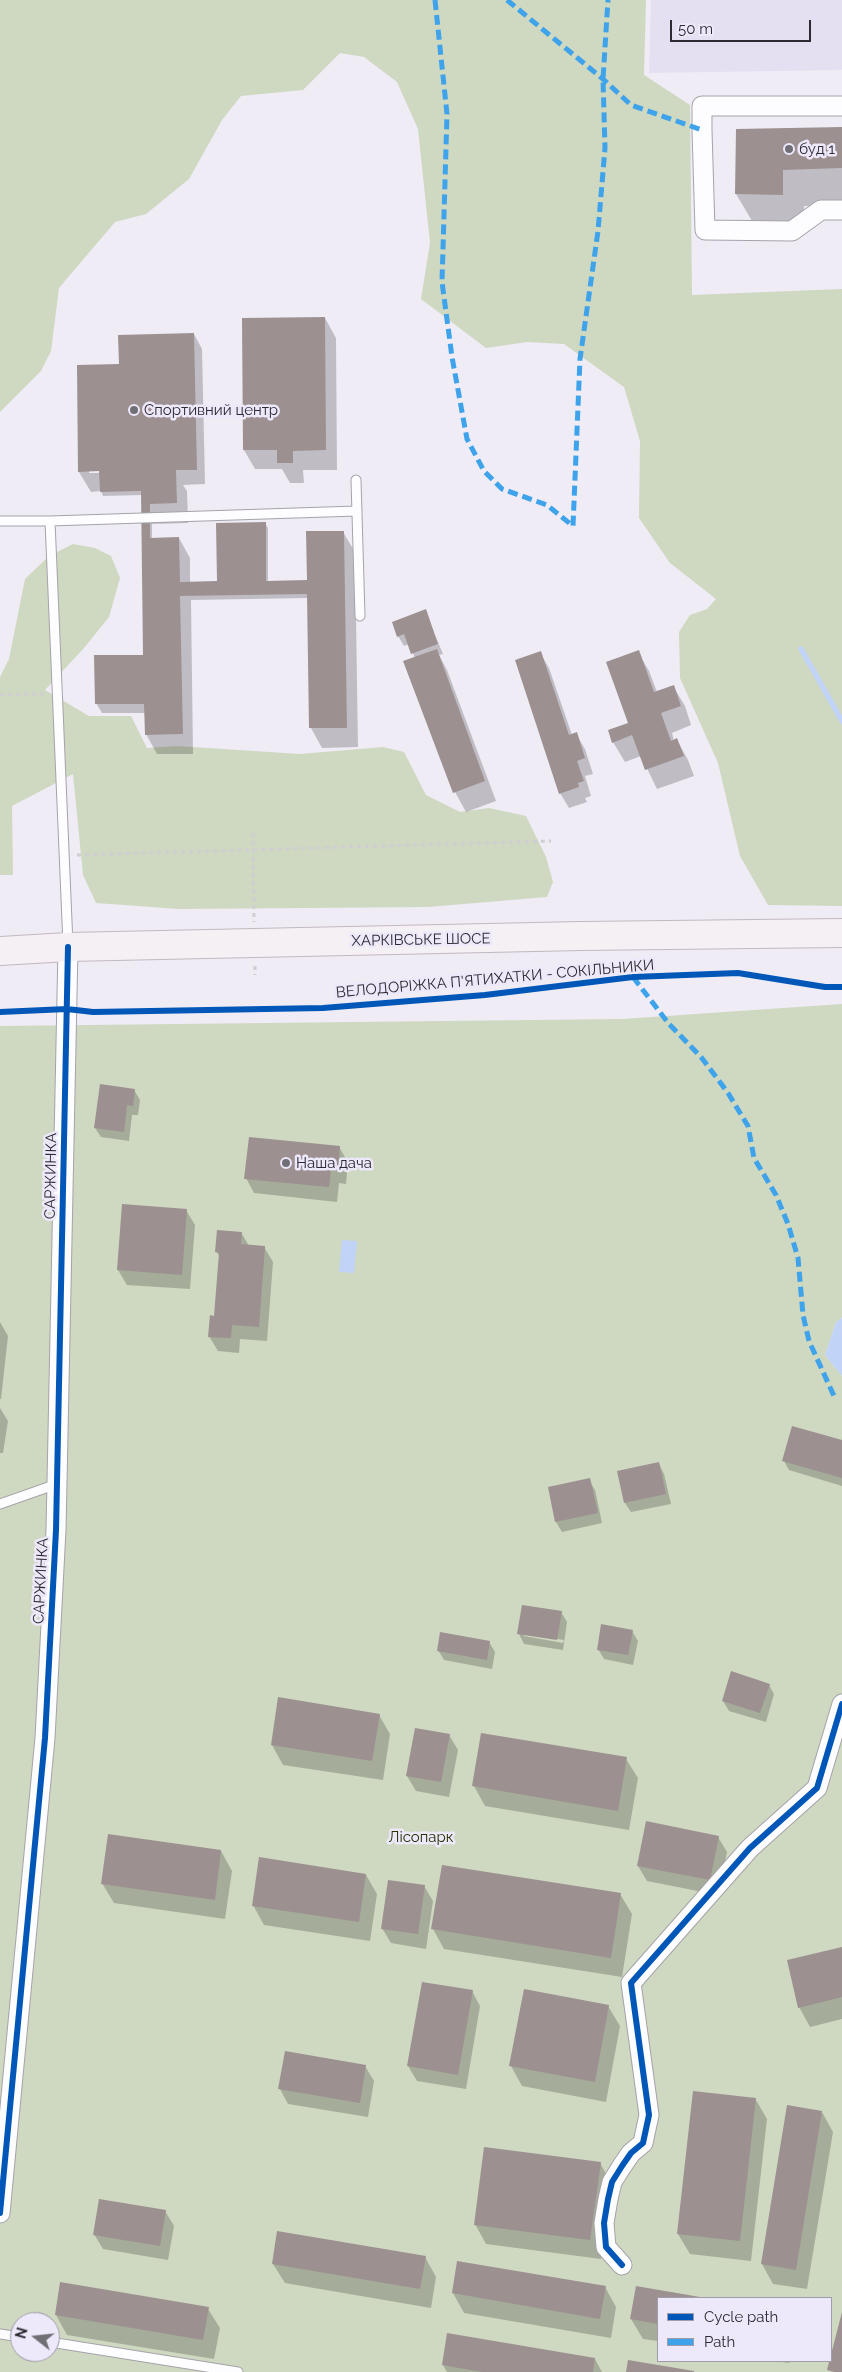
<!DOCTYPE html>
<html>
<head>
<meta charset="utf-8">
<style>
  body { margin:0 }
  #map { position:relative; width:842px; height:2372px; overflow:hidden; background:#efecf6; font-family:Raleway,sans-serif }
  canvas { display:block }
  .legend { position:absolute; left:657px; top:2297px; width:175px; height:65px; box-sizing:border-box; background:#ede8fa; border:1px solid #a09caa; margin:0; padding:6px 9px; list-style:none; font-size:15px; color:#2d2b31 }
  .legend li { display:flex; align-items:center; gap:10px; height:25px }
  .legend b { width:25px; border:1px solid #a09caa }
  .north { position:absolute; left:10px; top:2312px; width:50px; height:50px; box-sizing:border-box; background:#ede8fa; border:1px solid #a09caa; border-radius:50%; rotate:286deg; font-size:14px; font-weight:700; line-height:20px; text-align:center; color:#2d2b31 }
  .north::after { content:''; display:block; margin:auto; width:18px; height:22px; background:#716f76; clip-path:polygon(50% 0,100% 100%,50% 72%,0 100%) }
  .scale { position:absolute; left:670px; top:20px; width:141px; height:22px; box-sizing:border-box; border:2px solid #2d2b31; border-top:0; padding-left:6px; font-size:15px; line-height:18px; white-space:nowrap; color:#2d2b31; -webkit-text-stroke:4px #ede8fa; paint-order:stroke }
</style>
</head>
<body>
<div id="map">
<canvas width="842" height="2372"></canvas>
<ul class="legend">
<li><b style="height:6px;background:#0057b8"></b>Cycle path</li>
<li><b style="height:6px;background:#3ea3eb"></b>Path</li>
</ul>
<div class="north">N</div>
<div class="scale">50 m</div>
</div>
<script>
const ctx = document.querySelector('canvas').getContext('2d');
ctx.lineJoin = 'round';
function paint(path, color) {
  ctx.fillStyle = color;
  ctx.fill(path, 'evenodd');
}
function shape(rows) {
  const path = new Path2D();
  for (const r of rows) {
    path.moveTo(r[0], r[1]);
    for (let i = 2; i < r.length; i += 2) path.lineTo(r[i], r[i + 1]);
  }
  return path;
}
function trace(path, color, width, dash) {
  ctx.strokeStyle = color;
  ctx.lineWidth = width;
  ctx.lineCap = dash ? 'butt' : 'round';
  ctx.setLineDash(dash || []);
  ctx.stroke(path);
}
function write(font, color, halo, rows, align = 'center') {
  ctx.font = font + ' Raleway,sans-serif';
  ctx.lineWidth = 5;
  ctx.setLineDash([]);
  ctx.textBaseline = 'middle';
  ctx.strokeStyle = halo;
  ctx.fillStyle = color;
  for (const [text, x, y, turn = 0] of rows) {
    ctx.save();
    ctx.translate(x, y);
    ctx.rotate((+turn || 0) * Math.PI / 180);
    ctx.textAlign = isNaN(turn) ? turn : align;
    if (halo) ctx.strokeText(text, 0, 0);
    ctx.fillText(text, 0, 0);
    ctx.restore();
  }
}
const built = shape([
  [651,0,842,0,842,70,649,73]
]);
const green = shape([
  [0,0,646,0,644,75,690,105,692,295,842,289,842,906,768,905,740,856,718,763,680,678,679,632,690,615,707,609,716,599,670,563,639,518,640,441,624,387,564,344,527,342,486,348,421,299,430,243,418,129,397,82,364,57,340,53,303,90,241,96,222,120,189,179,146,214,115,222,59,288,51,351,41,371,0,412],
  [73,544,95,548,111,556,120,578,109,617,84,648,45,690,89,716,131,716,147,748,177,746,300,754,383,747,404,752,426,795,460,812,489,808,526,816,546,857,553,882,547,897,428,907,179,909,96,903,83,875,73,774,12,806,13,875,0,875,0,677,9,659,25,579,49,556],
  [842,1004,842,1318,836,1322,825,1355,842,1376,842,2372,0,2372,0,1026,622,1019],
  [658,2298,831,2298,831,2361,658,2361],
  [20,2322,50,2322,50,2352,20,2352]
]);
const water = shape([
  [342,1240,357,1241,354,1273,339,1272],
  [842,1318,842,1376,825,1355,836,1322]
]);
const shadow = shape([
  [842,129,842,205,804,206,804,231,758,231,736,194],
  [325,318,336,338,337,470,303,470,304,483,290,483,282,469,255,469,244,450],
  [194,334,202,349,205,484,183,485,187,491,188,523,152,524,152,539,179,538,190,558,190,583,218,582,265,523,268,528,268,582,306,581,343,532,355,552,358,747,322,748,311,728,309,598,191,600,193,754,157,754,146,734,146,713,102,713,96,703,145,660,143,495,103,496,101,491,91,492,79,472,120,365],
  [105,470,105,473,89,473,89,471],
  [425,611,443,654,439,655,447,670,496,801,466,812,455,792,415,658,409,644,404,646,398,636],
  [638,652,649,671,657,692,673,686,685,706,691,725,672,733,674,741,677,740,688,760,694,776,657,789,641,756,625,762,613,742,629,723],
  [540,653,549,668,572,735,576,734,585,749,593,774,585,776,591,796,585,798,587,802,569,808,560,793],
  [134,1090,140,1100,138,1115,132,1115,129,1141,101,1137,95,1128],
  [339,1147,348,1162,346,1184,339,1183,337,1202,254,1193,246,1178],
  [186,1210,195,1225,190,1289,127,1285,118,1270],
  [242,1234,249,1246,264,1247,273,1262,267,1341,240,1339,239,1353,218,1351,209,1336,215,1317,220,1258,217,1252],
  [0,1322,8,1336,1,1399,0,1399],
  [0,1408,8,1421,3,1453,0,1453],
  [842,1442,842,1486,789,1470,784,1461],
  [659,1464,664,1474,671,1504,631,1512,625,1503],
  [589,1480,595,1490,602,1523,562,1532,556,1522,549,1488],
  [561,1612,567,1622,563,1650,524,1644,519,1634],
  [524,1634,564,1640,563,1643,524,1636],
  [632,1631,638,1641,633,1665,604,1659,598,1649],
  [489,1642,495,1652,492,1669,444,1660,438,1650],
  [769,1685,774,1694,766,1722,729,1711,723,1701],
  [379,1715,390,1734,383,1780,283,1765,272,1745],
  [449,1735,458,1750,449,1797,416,1791,407,1776],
  [626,1759,638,1778,629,1830,485,1806,474,1786],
  [718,1837,727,1852,718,1895,647,1881,638,1866],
  [221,1851,232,1871,225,1919,114,1903,102,1883],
  [366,1875,377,1894,370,1941,264,1925,253,1905],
  [424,1886,433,1901,426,1949,391,1943,382,1928],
  [620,1894,632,1914,622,1977,444,1949,433,1929],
  [842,1948,842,2019,810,2027,799,2007],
  [472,1991,480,2006,466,2089,417,2081,408,2066],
  [608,2006,620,2026,606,2102,522,2086,511,2066],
  [365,2066,374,2081,368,2117,288,2104,280,2089],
  [756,2100,767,2119,751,2261,690,2254,678,2234],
  [822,2112,833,2132,807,2289,773,2284,762,2264],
  [600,2163,611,2183,601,2259,486,2244,475,2224],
  [165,2211,174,2226,168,2260,103,2249,94,2234],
  [425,2257,436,2277,431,2308,285,2283,273,2264],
  [605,2287,616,2307,611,2338,464,2313,453,2293],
  [637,2288,699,2298,658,2298,658,2341,643,2339,631,2319],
  [208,2309,220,2328,214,2359,67,2335,56,2315],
  [595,2359,602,2372,447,2372,443,2365],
  [774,2361,790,2361,789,2363]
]);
const stream = shape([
  [801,649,842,721]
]);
const building = shape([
  [842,127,842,168,783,170,783,195,735,194,736,129],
  [325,317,326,450,293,451,293,463,277,463,277,450,243,450,242,318],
  [194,333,197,470,176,470,177,503,150,504,150,538,179,537,180,582,217,581,216,523,266,522,266,581,307,580,306,531,344,531,347,728,309,728,307,594,180,596,183,734,145,735,144,704,95,704,94,655,143,655,141,491,100,492,99,471,78,472,77,365,119,364,118,335],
  [426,609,438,644,411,654,404,634,397,637,392,622],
  [437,649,485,781,453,793,403,661],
  [639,650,654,692,674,685,681,706,661,713,671,741,677,738,684,756,645,770,632,735,612,743,608,730,628,723,606,662],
  [541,651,569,735,577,732,585,758,577,761,584,781,578,783,579,787,559,794,515,660],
  [100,1084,135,1089,133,1106,127,1105,124,1132,94,1128],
  [249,1137,340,1146,338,1169,331,1169,329,1187,244,1179],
  [122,1204,187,1209,182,1275,117,1270],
  [217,1230,242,1232,241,1244,265,1246,259,1327,232,1325,231,1338,208,1337,210,1315,214,1316,219,1253,215,1252],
  [792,1426,842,1440,842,1478,782,1461],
  [659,1462,666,1494,624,1503,617,1471],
  [590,1478,598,1513,555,1522,548,1487],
  [522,1605,562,1611,557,1640,517,1634],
  [601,1624,633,1630,628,1655,597,1650],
  [440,1632,490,1641,487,1660,437,1651],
  [731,1671,770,1684,760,1713,722,1701],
  [278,1697,380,1714,372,1761,271,1745],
  [415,1728,450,1734,441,1782,406,1776],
  [481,1733,627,1757,618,1811,472,1786],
  [646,1821,719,1836,710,1880,637,1866],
  [108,1834,221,1850,215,1900,101,1884],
  [259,1857,366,1874,359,1922,252,1906],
  [442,1865,621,1893,611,1958,431,1929],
  [388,1880,425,1885,418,1934,381,1929],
  [842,1947,842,1997,798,2008,787,1960],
  [422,1982,473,1990,458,2075,407,2066],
  [524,1989,609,2005,595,2082,509,2066],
  [285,2051,366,2065,360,2103,278,2089],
  [693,2091,756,2098,740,2241,677,2234],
  [787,2105,822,2111,796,2270,761,2264],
  [484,2147,601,2162,590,2240,474,2225],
  [99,2199,166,2210,160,2246,93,2235],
  [277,2231,426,2256,420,2289,272,2264],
  [457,2261,606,2286,600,2319,452,2293],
  [60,2282,209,2307,203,2340,55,2315],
  [636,2286,700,2297,700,2298,658,2298,658,2324,630,2319],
  [842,2312,842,2372,834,2372,827,2370],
  [447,2333,595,2358,593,2372,482,2372,442,2365],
  [628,2360,694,2371,694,2372,626,2372]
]);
const path = shape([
  [0,695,44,694],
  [253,833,254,922],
  [77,855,551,841],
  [255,966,255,975]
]);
const lane = shape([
  [356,480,360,616],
  [0,521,50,521,68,945],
  [50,521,357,511],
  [0,1504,57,1484],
  [0,2334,20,2337],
  [50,2342,238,2372]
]);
const street = shape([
  [842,106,702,106,702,130,705,230,792,231,821,210,842,210],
  [0,2213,45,1738,56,1530,68,947],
  [622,2265,606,2247,604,2223,608,2199,612,2182,622,2166,631,2153,643,2143,649,2115,631,1983,750,1848,817,1788,842,1704]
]);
const primary = shape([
  [0,951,68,947,581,936,842,933]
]);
const quiet = shape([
  [435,0,447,114,442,282,452,357,467,439,484,471,502,489,547,505,573,526,580,359,598,231,605,148,603,79,608,0],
  [507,0,603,79,631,105,702,130],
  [633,977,669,1024,701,1057,728,1093,748,1126,754,1158,776,1195,788,1224,798,1258,803,1315,809,1341,834,1396]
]);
const cycleway = shape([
  [0,1012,67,1009,93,1012,323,1008,485,995,633,977,738,973,825,987,842,987],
  [0,2213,45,1738,56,1530,68,947],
  [622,2265,606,2247,604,2223,608,2199,612,2182,622,2166,631,2153,643,2143,649,2115,631,1983,750,1848,817,1788,842,1704]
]);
const markers = [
  [789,149,5,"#716f76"],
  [134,410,5,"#716f76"],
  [286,1163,5,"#716f76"]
];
const poiNames = [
  ["буд 1",799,149],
  ["Спортивний центр",144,410],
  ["Наша дача",296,1163]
];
const streetNames = [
  ["ХАРКІВСЬКЕ ШОСЕ",421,940,-1],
  ["ВЕЛОДОРІЖКА П'ЯТИХАТКИ - СОКІЛЬНИКИ",495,979,-5],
  ["САРЖИНКА",51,1176,-89],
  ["САРЖИНКА",41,1581,-87]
];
const parkNames = [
  ["Лісопарк",421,1837]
];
paint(built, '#e5e0f1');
paint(green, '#cfd8c0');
paint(water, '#c1d4f7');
paint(shadow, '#0003');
trace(stream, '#c1d4f7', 5.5);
paint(building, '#9c9090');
trace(lane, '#a5a3aa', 11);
trace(street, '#a5a3aa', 21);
trace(primary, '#c2b8c0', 30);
trace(path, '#cfced0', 3, [4, 4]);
trace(lane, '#fdfcfe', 9);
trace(street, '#fdfcfe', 19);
trace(primary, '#f5f0f3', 28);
trace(quiet, '#3ea3eb', 5, [10, 5]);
trace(cycleway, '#0057b8', 6);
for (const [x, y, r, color] of markers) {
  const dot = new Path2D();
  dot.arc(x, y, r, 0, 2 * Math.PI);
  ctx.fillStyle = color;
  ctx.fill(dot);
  trace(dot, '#ede8fa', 2);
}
write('15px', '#2d2b31', '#ede8fa', poiNames, 'left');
write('15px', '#2d2b31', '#ede8fa', streetNames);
write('15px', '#263302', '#ede8fa', parkNames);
</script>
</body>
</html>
